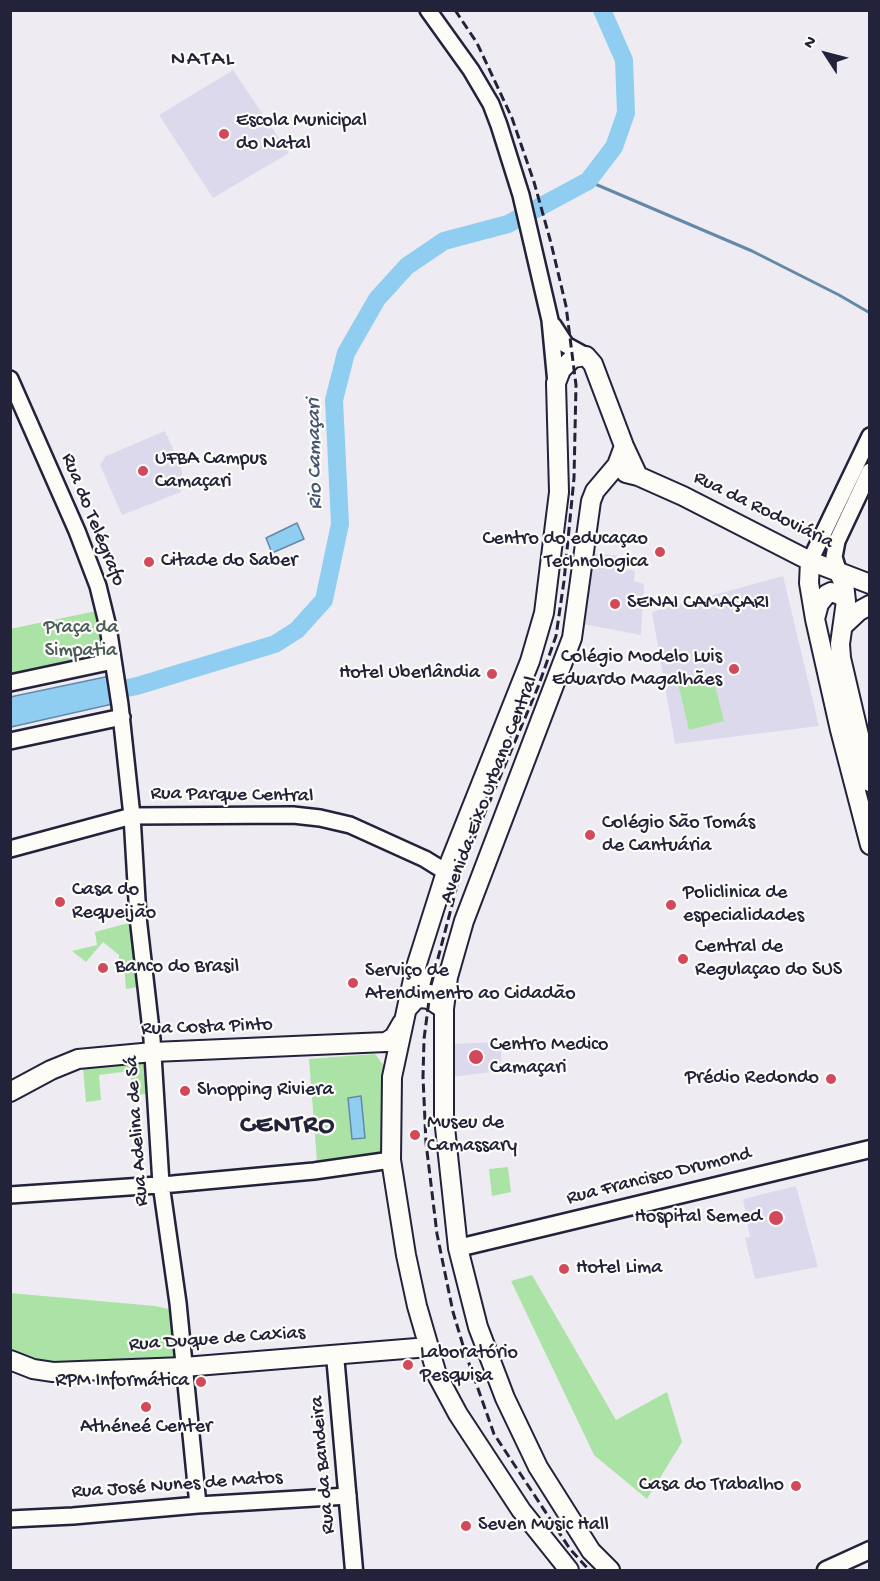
<!DOCTYPE html>
<html>
<head>
<meta charset="utf-8">
<style>
  body { margin:0 }
  #map { position:relative; width:880px; height:1581px; overflow:hidden; background:#eeecf2; font-family:"Gochi Hand",sans-serif }
  canvas { display:block }
  .frame { position:absolute; inset:0; border:12px solid #22223b; pointer-events:none }
  .north { position:absolute; left:796px; top:24px; width:60px; height:60px; -webkit-text-stroke:4px #fdfcf7; paint-order:stroke; rotate:306deg; font-size:16px; font-weight:700; line-height:24px; text-align:center; color:#22223b }
  .north::after { content:''; display:block; margin:auto; width:21px; height:27px; background:#22223b; clip-path:polygon(50% 0,100% 100%,50% 72%,0 100%) }
</style>
</head>
<body>
<div id="map">
<canvas width="880" height="1581"></canvas>
<div class="frame"></div>
<div class="north">N</div>
</div>
<script>
const ctx = document.querySelector('canvas').getContext('2d');
ctx.lineJoin = 'round';
function paint(path, color) {
  ctx.fillStyle = color;
  ctx.fill(path, 'evenodd');
}
function shape(rows) {
  const path = new Path2D();
  for (const r of rows) {
    path.moveTo(r[0], r[1]);
    for (let i = 2; i < r.length; i += 2) path.lineTo(r[i], r[i + 1]);
  }
  return path;
}
function trace(path, color, width, dash) {
  ctx.strokeStyle = color;
  ctx.lineWidth = width;
  ctx.lineCap = dash ? 'butt' : 'round';
  ctx.setLineDash(dash || []);
  ctx.stroke(path);
}
function write(font, color, halo, rows, align = 'center') {
  ctx.font = font + ' "Gochi Hand",sans-serif';
  ctx.lineWidth = 4.5;
  ctx.setLineDash([]);
  ctx.textBaseline = 'middle';
  ctx.strokeStyle = halo;
  ctx.fillStyle = color;
  for (const [text, x, y, turn = 0] of rows) {
    ctx.save();
    ctx.translate(x, y);
    ctx.rotate((+turn || 0) * Math.PI / 180);
    ctx.textAlign = isNaN(turn) ? turn : align;
    if (halo) ctx.strokeText(text, 0, 0);
    ctx.fillText(text, 0, 0);
    ctx.restore();
  }
}
const built = shape([
  [233,70,289,153,213,198,159,115],
  [165,431,178,460,182,473,181,492,122,515,100,465,106,456],
  [595,553,627,557,625,569,635,571,634,581,644,584,641,635,583,624],
  [783,576,819,726,675,744,652,612],
  [501,1042,501,1071,450,1077,451,1044],
  [796,1186,818,1267,755,1279,745,1238,750,1237,743,1199]
]);
const green = shape([
  [101,610,115,660,11,681,10,629],
  [712,674,724,721,689,730,678,683],
  [132,922,139,987,126,989,124,963,119,962,119,955,103,942,86,962,72,951,97,945,95,932],
  [375,1054,384,1066,383,1154,317,1161,309,1059],
  [144,1059,147,1094,133,1095,130,1071,99,1075,101,1100,86,1102,83,1068],
  [508,1167,511,1192,492,1196,489,1169],
  [532,1275,616,1420,667,1392,682,1442,647,1499,594,1455,511,1281],
  [10,1293,155,1306,168,1309,172,1312,177,1363,46,1366,10,1355]
]);
const water = shape([
  [297,523,304,539,272,553,266,538,297,523],
  [110,676,117,703,11,727,10,697,110,676],
  [361,1096,365,1138,352,1139,348,1098,361,1096]
]);
const stream = shape([
  [588,181,752,251,839,295,870,313]
]);
const river = shape([
  [102,693,137,686,275,644,297,630,324,600,340,524,334,400,346,353,377,299,407,266,444,241,508,224,588,181,614,147,626,113,624,60,602,10]
]);
const tertiary = shape([
  [428,10,471,70,491,104,499,125,521,195,550,320,556,383],
  [553,325,566,345,586,356],
  [10,379,77,531,98,586,108,627,120,705,132,816,138,917,152,1039,161,1184,178,1303,198,1505],
  [810,561,870,436],
  [839,573,834,557,837,541,870,471],
  [10,683,113,661],
  [10,741,122,717],
  [10,849,132,816,293,815,320,818,350,825,425,859,446,872],
  [10,1195,173,1184,314,1171,391,1160],
  [10,1519,73,1516,198,1505,348,1496]
]);
const secondary = shape([
  [458,1248,870,1149],
  [335,1355,354,1570],
  [826,1570,870,1550]
]);
const primary = shape([
  [626,473,638,476,683,496,810,561,870,584],
  [810,561,809,583,815,619,840,730,870,845],
  [839,573,844,584,846,601,840,644,841,658,870,782],
  [815,619,819,604,827,594,831,592,840,595,846,601],
  [843,626,859,611,870,605],
  [415,970,422,980,431,985,440,983,448,977],
  [407,1009,415,1000,421,998,429,999,444,1009],
  [10,1092,51,1070,78,1059,153,1052,386,1042,394,1037,402,1023],
  [10,1360,33,1369,53,1372,184,1367,429,1347],
  [569,1570,521,1510,458,1414,437,1375,417,1306,406,1255,391,1160,392,1077,415,970,446,872,530,661,544,613,559,492,556,383,561,370,573,358,586,356,593,364,624,446,638,476],
  [610,1570,591,1551,538,1467,505,1398,478,1327,458,1248,444,1118,444,1009,448,977,464,921,572,638,591,501,595,491,617,465,624,446]
]);
const rail = shape([
  [455,10,477,43,512,118,534,182,551,243,566,306,576,385,574,478,564,581,556,636,538,687,462,867,431,985,424,1039,423,1077,426,1143,437,1234,453,1312,465,1352,494,1434,570,1549,589,1570]
]);
const markers = [
  [224,134,6,"#d1495b"],
  [143,471,6,"#d1495b"],
  [660,552,6,"#d1495b"],
  [149,562,6,"#d1495b"],
  [615,604,6,"#d1495b"],
  [734,669,6,"#d1495b"],
  [492,674,6,"#d1495b"],
  [590,835,6,"#d1495b"],
  [60,902,6,"#d1495b"],
  [671,905,6,"#d1495b"],
  [683,959,6,"#d1495b"],
  [103,968,6,"#d1495b"],
  [353,983,6,"#d1495b"],
  [476,1057,8,"#d1495b"],
  [831,1079,6,"#d1495b"],
  [185,1091,6,"#d1495b"],
  [415,1135,6,"#d1495b"],
  [776,1218,8,"#d1495b"],
  [564,1269,6,"#d1495b"],
  [408,1365,6,"#d1495b"],
  [201,1382,6,"#d1495b"],
  [146,1407,6,"#d1495b"],
  [796,1486,6,"#d1495b"],
  [466,1526,6,"#d1495b"]
];
const poiNames = [
  ["Escola Municipal",236,122],
  ["do Natal",236,145],
  ["UFBA Campus",155,460],
  ["Camaçari",155,483],
  ["Centro do educaçao",648,540,"right"],
  ["Technologica",648,563,"right"],
  ["Citade do Saber",161,562],
  ["SENAI CAMAÇARI",627,604],
  ["Colégio Modelo Luis",722,658,"right"],
  ["Eduardo Magalhães",722,681,"right"],
  ["Hotel Uberlândia",480,674,"right"],
  ["Colégio São Tomás",602,824],
  ["de Cantuária",602,847],
  ["Casa do",72,891],
  ["Requeijão",72,914],
  ["Policlinica de",683,894],
  ["especialidades",683,917],
  ["Central de",695,948],
  ["Regulaçao do SUS",695,971],
  ["Banco do Brasil",115,968],
  ["Serviço de",365,972],
  ["Atendimento ao Cidadão",365,995],
  ["Centro Medico",490,1046],
  ["Camaçari",490,1069],
  ["Prédio Redondo",819,1079,"right"],
  ["Shopping Riviera",197,1091],
  ["Museu de",427,1124],
  ["Camassary",427,1147],
  ["Hospital Semed",762,1218,"right"],
  ["Hotel Lima",576,1269],
  ["Laboratório",420,1354],
  ["Pesquisa",420,1377],
  ["RPM Informática",189,1382,"right"],
  ["Athéneé Center",146,1428,"center"],
  ["Casa do Trabalho",784,1486,"right"],
  ["Seven Music Hall",478,1526]
];
const streetNames = [
  ["Rua da Rodoviária",763,511,26],
  ["Rua do Telégrafo",92,520,68],
  ["Avenida Eixo Urbano Central",490,790,-69],
  ["Rua Parque Central",232,796,1],
  ["Rua Costa Pinto",207,1028,-2],
  ["Rua Adelina de Sá",138,1131,-94],
  ["Rua Francisco Drumond",659,1177,-14],
  ["Rua Duque de Caxias",217,1340,-4],
  ["Rua da Bandeira",324,1465,-95],
  ["Rua José Nunes de Matos",177,1486,-4]
];
const parkNames = [
  ["Praça da",81,629],
  ["Simpatia",81,652]
];
const waterNames = [
  ["Rio Camaçari",316,454,-91]
];
const quarterNames = [
  ["NATAL",203,61]
];
const districtNames = [
  ["CENTRO",288,1127]
];
paint(built, '#dcd9ec');
paint(green, '#abe2a6');
paint(water, '#90cef1');
trace(water, '#6489a8', 1.5);
trace(stream, '#6489a8', 3);
trace(river, '#90cef1', 18);
trace(tertiary, '#22223b', 20);
trace(secondary, '#22223b', 21);
trace(primary, '#22223b', 22);
trace(tertiary, '#fdfcf7', 15);
trace(secondary, '#fdfcf7', 16);
trace(primary, '#fdfcf7', 18);
trace(rail, '#22223b', 3, [9, 4.5]);
for (const [x, y, r, color] of markers) {
  const dot = new Path2D();
  dot.arc(x, y, r, 0, 2 * Math.PI);
  ctx.fillStyle = color;
  ctx.fill(dot);
  trace(dot, '#fdfcf7', 2);
}
write('20px', '#22223b', '#fdfcf7', poiNames, 'left');
write('20px', '#22223b', '#fdfcf7', streetNames);
write('20px', '#4b5c5b', '#fdfcf7', parkNames);
write('italic 21px', '#435672', '#fdfcf7', waterNames);
ctx.letterSpacing = '1.5px';
write('22px', '#22223b', '#fdfcf7', quarterNames);
ctx.letterSpacing = '0px';
ctx.letterSpacing = '1.5px';
write('bold 26px', '#22223b', '#fdfcf7', districtNames);
ctx.letterSpacing = '0px';
</script>
</body>
</html>
